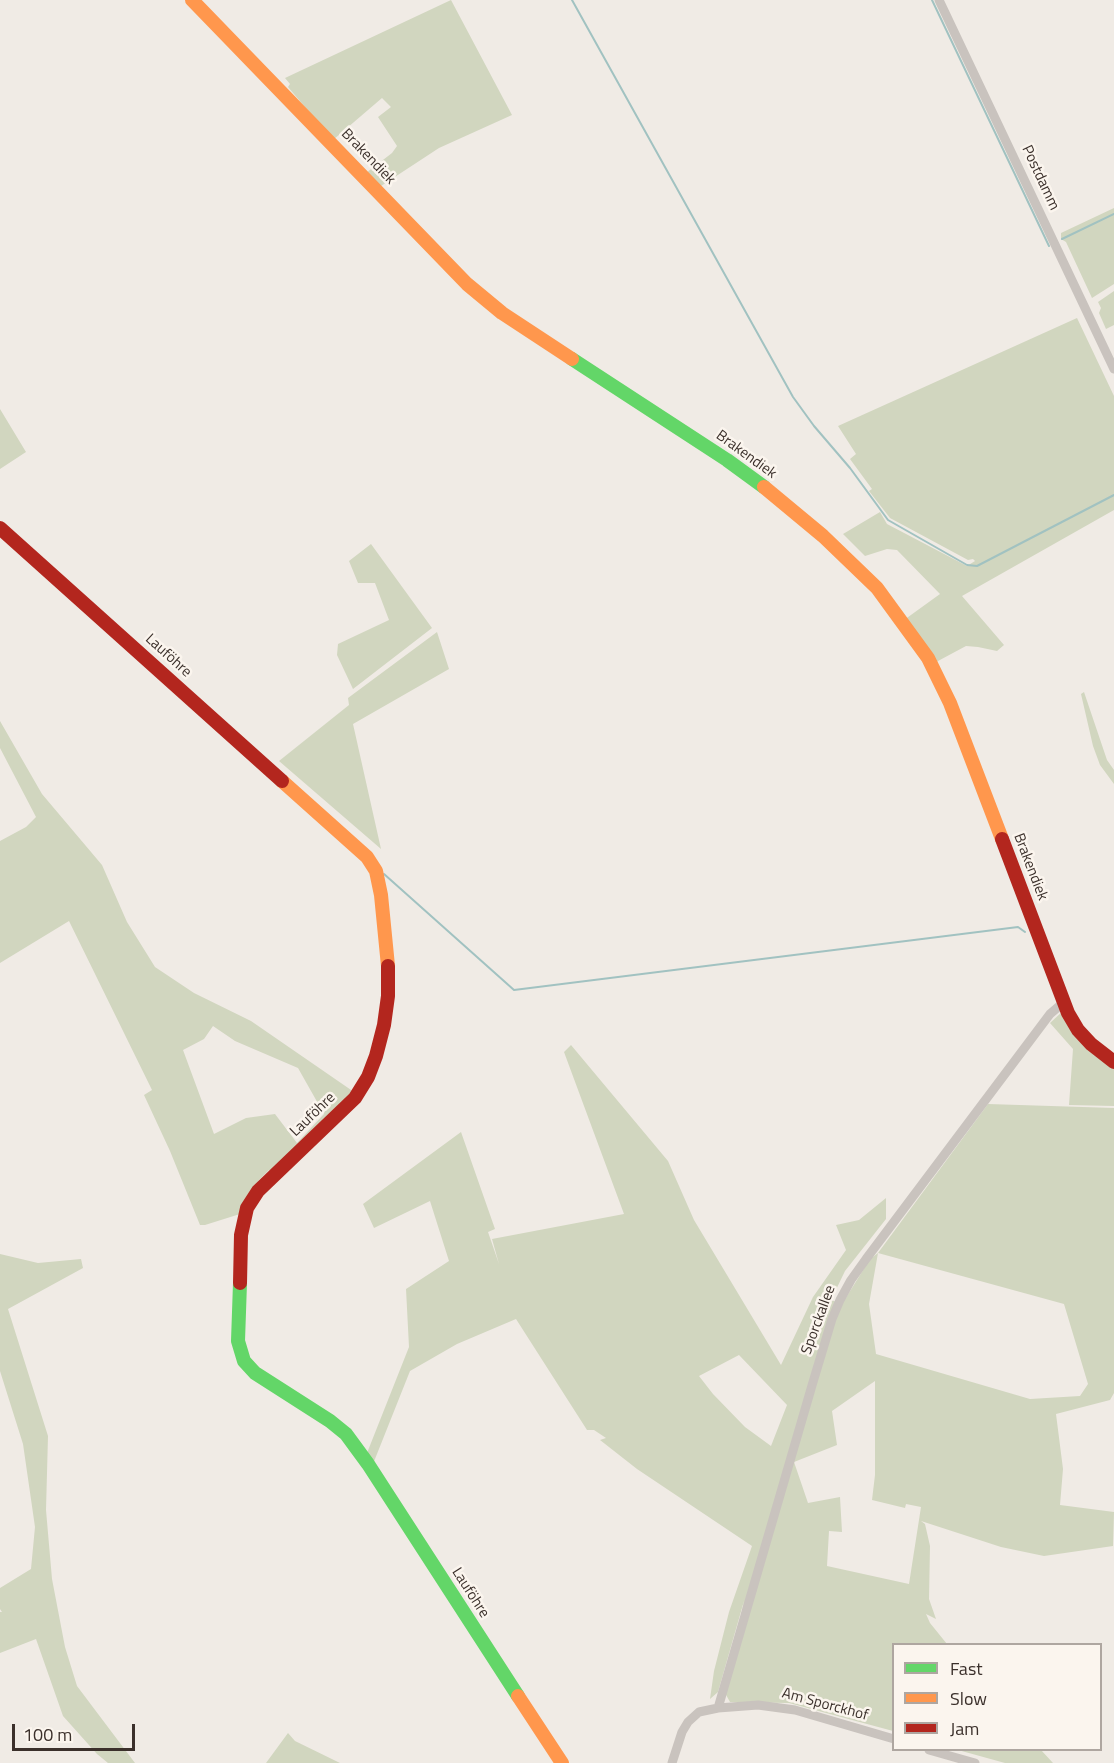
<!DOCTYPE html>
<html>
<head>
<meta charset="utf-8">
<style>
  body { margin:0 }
  #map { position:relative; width:1114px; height:1763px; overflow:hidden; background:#f0ebe5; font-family:"Titillium Web",sans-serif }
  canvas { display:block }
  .legend { position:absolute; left:892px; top:1643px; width:210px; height:108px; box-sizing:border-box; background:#fbf5ee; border:2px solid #aea6a0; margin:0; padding:8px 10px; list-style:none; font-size:18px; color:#3b302b }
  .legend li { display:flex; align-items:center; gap:12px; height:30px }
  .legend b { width:30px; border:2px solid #aea6a0 }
  .scale { position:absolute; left:12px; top:1724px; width:123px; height:27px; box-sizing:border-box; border:3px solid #3b302b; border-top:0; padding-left:8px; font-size:18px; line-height:21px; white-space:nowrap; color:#3b302b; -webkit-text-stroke:4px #fbf5ee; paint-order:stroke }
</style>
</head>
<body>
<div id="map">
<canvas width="1114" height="1763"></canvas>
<ul class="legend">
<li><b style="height:8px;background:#63d668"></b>Fast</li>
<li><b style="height:8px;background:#ff974d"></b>Slow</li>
<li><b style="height:8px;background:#b3261e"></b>Jam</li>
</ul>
<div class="scale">100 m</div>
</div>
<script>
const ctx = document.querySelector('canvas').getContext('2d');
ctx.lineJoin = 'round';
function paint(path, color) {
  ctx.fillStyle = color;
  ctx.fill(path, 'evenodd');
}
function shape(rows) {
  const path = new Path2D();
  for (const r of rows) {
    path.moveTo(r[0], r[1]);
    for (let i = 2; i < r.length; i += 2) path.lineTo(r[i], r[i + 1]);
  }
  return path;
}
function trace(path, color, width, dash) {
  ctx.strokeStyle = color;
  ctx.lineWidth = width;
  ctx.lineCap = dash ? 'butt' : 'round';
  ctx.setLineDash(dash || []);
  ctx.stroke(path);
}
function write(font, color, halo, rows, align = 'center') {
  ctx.font = font + ' "Titillium Web",sans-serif';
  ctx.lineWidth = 5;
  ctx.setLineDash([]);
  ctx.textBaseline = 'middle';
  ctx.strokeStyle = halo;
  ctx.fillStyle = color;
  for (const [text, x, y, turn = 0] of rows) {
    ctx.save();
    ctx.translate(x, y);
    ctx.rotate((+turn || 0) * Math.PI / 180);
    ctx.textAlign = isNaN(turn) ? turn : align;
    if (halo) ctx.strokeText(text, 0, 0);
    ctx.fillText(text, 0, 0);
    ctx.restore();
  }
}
const green = shape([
  [451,0,512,115,439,148,378,188,366,173,392,153,397,146,378,117,391,107,382,98,333,140,288,87,290,84,285,78],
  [1114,208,1114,284,1092,298,1066,242,1061,239,1061,233],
  [1114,291,1114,325,1106,329,1099,313,1101,308,1098,302],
  [1077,318,1114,396,1114,510,962,596,1004,645,997,651,978,647,966,646,938,661,935,664,904,620,940,594,897,550,887,549,865,556,843,534,880,512,887,524,967,566,975,561,973,559,968,560,890,518,869,491,872,489,850,459,856,454,838,426],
  [0,409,26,452,0,469],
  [371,544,432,628,353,689,337,655,338,644,389,620,375,583,358,583,349,561],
  [437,632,449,669,353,724,381,849,279,761,349,705,348,698],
  [1084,692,1107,760,1114,770,1114,784,1100,765,1093,746,1081,694],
  [0,721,42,794,102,865,127,922,155,967,194,993,251,1021,354,1092,273,1172,269,1170,259,1180,244,1204,240,1214,205,1225,200,1225,170,1151,144,1095,152,1090,69,921,0,963,0,841,26,827,36,817,0,748],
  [213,1026,235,1041,298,1068,324,1114,297,1143,275,1114,246,1118,214,1134,183,1050,204,1039],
  [1063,1011,1114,1067,1114,1106,1069,1105,1073,1049,1050,1023],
  [571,1045,668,1161,694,1220,781,1365,813,1297,846,1250,836,1225,859,1220,886,1198,886,1219,845,1271,831,1300,842,1304,870,1259,878,1253,988,1104,1114,1108,1114,1393,1110,1400,1056,1414,1063,1469,1060,1505,1114,1512,1113,1546,1044,1556,1001,1547,921,1521,925,1524,930,1546,929,1599,936,1619,926,1614,930,1623,947,1644,894,1644,893,1731,789,1703,730,1702,725,1693,744,1601,718,1692,710,1699,714,1671,729,1612,752,1546,637,1469,600,1440,606,1438,594,1430,587,1430,516,1319,457,1344,410,1371,373,1464,367,1453,409,1347,406,1289,449,1261,430,1201,374,1228,363,1204,461,1132,495,1229,488,1232,499,1264,492,1239,624,1214,564,1052],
  [878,1253,1064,1304,1088,1384,1080,1396,1030,1399,876,1354,869,1304],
  [739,1355,787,1405,771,1446,745,1427,713,1394,699,1376],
  [875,1381,875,1475,872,1500,905,1508,906,1504,921,1507,909,1584,827,1566,829,1531,842,1532,840,1497,808,1503,794,1462,837,1445,832,1411],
  [0,1254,38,1263,81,1259,83,1268,8,1309,48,1436,46,1510,52,1579,65,1647,77,1686,135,1763,108,1763,97,1754,63,1716,36,1639,0,1653,0,1612,2,1612,0,1609,0,1588,31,1569,35,1527,23,1444,0,1371],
  [288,1733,295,1741,340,1763,266,1763],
  [958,1750,1041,1750,1053,1763,1005,1763]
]);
const stream = shape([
  [572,0,793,397,814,426,850,468,888,520,967,565,977,566,1114,495],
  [932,0,1049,246],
  [1062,239,1114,214],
  [384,874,514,990,1018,927,1025,932]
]);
const street = shape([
  [939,0,1114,369],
  [718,1708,813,1382,832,1319,840,1300,851,1280,866,1259,1050,1014,1064,1002],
  [929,1750,975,1763],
  [672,1763,682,1732,688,1722,699,1712,718,1708,758,1705,795,1710,894,1739]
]);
const fast = shape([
  [572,359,727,460,764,487],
  [240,1283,238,1341,244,1361,255,1373,330,1421,346,1434,368,1464,518,1696]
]);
const slow = shape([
  [192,0,467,284,502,313,572,359],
  [764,487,823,536,877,588,928,658,950,703,1002,839],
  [282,781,367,857,376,871,381,895,388,966],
  [518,1696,562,1763]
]);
const jam = shape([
  [0,528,282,781],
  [1002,839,1068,1013,1078,1030,1091,1044,1114,1062],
  [240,1283,241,1235,247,1208,258,1191,355,1098,368,1077,376,1056,384,1025,388,996,388,966]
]);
const streetNames = [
  ["Brakendiek",368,157,46],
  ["Postdamm",1040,178,65],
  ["Brakendiek",746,455,36],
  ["Lauföhre",168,656,42],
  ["Brakendiek",1030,867,69],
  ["Lauföhre",313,1115,-44],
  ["Sporckallee",819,1320,-70],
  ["Lauföhre",470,1593,57],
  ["Am Sporckhof",825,1705,15]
];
paint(green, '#d1d6bf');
trace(stream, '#a1c2c1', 2);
trace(street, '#c9c3be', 9);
trace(fast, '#63d668', 14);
trace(slow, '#ff974d', 14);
trace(jam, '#b3261e', 14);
write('15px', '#3b302b', '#fbf5ee', streetNames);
</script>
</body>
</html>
